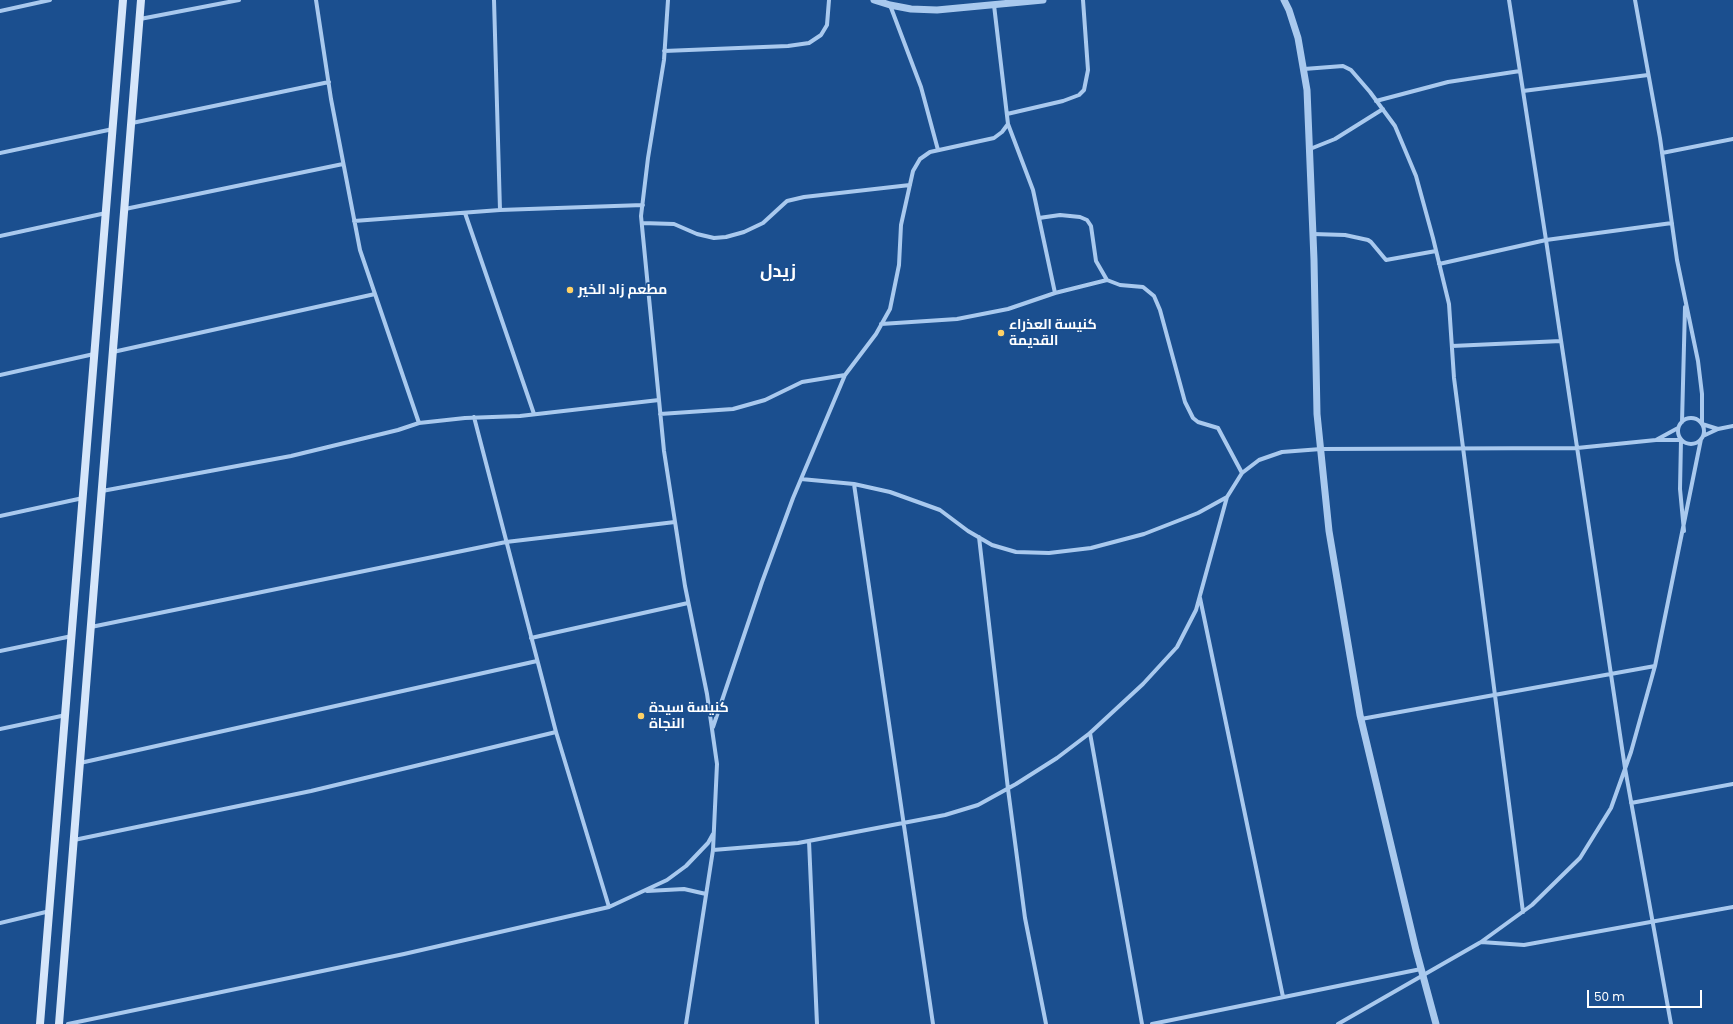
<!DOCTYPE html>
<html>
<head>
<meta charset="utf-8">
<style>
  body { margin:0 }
  #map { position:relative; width:1733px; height:1024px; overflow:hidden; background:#1b4f8f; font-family:Poppins,sans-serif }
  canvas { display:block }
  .scale { position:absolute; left:1587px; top:990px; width:115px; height:18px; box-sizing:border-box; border:2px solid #fff; border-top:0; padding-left:5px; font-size:12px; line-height:14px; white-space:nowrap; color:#fff; -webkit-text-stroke:3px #1b4f8f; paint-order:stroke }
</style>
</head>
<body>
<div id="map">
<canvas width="1733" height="1024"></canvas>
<div class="scale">50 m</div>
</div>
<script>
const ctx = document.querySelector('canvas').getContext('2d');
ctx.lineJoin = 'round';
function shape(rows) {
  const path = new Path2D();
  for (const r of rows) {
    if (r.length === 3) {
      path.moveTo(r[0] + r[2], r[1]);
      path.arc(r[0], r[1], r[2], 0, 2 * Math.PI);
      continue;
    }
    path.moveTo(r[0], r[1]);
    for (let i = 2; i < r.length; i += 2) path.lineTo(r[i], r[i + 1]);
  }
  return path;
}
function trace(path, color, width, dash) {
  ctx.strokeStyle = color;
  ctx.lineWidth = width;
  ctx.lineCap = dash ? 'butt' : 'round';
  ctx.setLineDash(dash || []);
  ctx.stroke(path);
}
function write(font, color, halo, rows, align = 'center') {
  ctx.font = font + ' Poppins,Cairo,sans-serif';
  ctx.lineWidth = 3.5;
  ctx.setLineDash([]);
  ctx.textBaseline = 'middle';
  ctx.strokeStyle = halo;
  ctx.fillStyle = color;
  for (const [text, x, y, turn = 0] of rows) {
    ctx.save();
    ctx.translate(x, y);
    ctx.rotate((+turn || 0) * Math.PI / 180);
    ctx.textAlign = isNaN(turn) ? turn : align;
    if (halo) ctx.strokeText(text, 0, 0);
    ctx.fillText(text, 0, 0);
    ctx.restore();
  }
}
const minor = shape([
  [316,0,331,99,360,250,419,423],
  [494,0,500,210],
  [668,0,664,60,648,158,641,216,664,451,685,586,707,694,717,764,713,850,686,1024],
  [1509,0,1546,240,1625,768,1671,1024],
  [1635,0,1660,138,1677,260,1698,361,1702,394,1702,424,1718,429],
  [890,5,921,87,938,150],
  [0,11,50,0],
  [140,19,239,0],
  [664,51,788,46,809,43,821,35,827,25,829,0],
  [1304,69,1343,66,1351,70,1370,92,1395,126,1416,176,1433,238,1449,304,1454,378,1523,912],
  [1523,91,1648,75],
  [1376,101,1448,82,1520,71],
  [1007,114,1063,101,1079,95,1084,90,1088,70,1083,0],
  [132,123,329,82],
  [1008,124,1033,190,1055,293],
  [1310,149,1335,139,1383,109],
  [0,153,113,129],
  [1662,153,1733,139],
  [125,209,343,164],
  [465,213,534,414],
  [1039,218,1060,215,1080,217,1087,220,1091,226,1096,261,1107,280,1120,285,1143,287,1154,296,1160,310,1185,402,1193,418,1198,422,1218,428,1242,473],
  [354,221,500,210,643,205],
  [642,223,674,224,697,234,714,238,726,237,744,232,763,223,787,201,804,197,910,185],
  [1313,234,1345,235,1368,240,1371,242,1386,260,1436,251],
  [0,236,106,213],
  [1439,264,1546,240,1672,223],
  [881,324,957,319,1008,309,1055,293,1107,280],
  [1452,346,1561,341],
  [113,352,375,294],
  [0,375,94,354],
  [660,414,733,409,765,400,802,382,845,375],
  [474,417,556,732,609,907],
  [1691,431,13],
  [1682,422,1685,307],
  [1703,436,1718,429,1733,426],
  [1656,440,1678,428],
  [801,479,854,484,890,492,940,510,968,531,992,545,1016,552,1049,553,1091,548,1144,534,1198,513,1227,497],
  [854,484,933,1024],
  [102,491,291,456,398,430,419,423,465,418,520,416,659,400],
  [0,516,83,498],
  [979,537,1008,789,1025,918,1046,1024],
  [1200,598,1283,997],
  [91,627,506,542,675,522],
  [531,638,688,603],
  [0,651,72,636],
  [1361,719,1655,666],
  [713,727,762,582,793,498,845,375,876,334,890,309,899,265,901,225,913,171,920,159,930,152,994,138,1002,132,1008,124,994,5],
  [0,729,66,715],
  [1090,733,1142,1024],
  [80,763,537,661],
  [1631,803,1733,784],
  [74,840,311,791,556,732],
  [809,841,817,1024],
  [713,850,798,843,945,815,978,805,1016,784,1057,758,1090,733,1143,684,1177,647,1196,610,1227,497,1242,473,1259,460,1282,452,1321,449,1577,448,1656,440,1681,440,1680,489,1684,531],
  [647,891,684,889,706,894],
  [0,923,50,911],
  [1481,942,1524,945,1733,907],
  [68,1024,404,954,609,907,667,880,686,866,708,843,713,834],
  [1152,1024,1421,969],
  [1338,1024,1481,942,1532,905,1580,858,1611,808,1631,752,1655,666,1701,439]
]);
const tertiary = shape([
  [874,0,890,5,911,9,937,10,1043,0],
  [1284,0,1289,10,1298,38,1307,90,1314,260,1317,414,1329,531,1360,715,1416,950,1436,1024]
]);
const secondary = shape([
  [40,1024,123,0],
  [59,1024,141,0]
]);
const markers = [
  [570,290,4,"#ffd166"],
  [1001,333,4,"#ffd166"],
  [641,716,4,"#ffd166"]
];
const poiNames = [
  ["مطعم زاد الخير",578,290],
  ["كنيسة العذراء",1009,325],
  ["القديمة",1009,341],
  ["كنيسة سيدة",649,708],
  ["النجاة",649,724]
];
const districtNames = [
  ["زيدل",778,272]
];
trace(minor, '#a9c9ee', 4);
trace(tertiary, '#a9c9ee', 7);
trace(secondary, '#d6e6fa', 8);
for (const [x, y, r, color] of markers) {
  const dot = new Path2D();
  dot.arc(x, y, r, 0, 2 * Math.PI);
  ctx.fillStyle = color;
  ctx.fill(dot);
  trace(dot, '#1b4f8f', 1.5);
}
write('bold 14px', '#fff', '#1b4f8f', poiNames, 'left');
write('bold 18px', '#fff', '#1b4f8f', districtNames);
</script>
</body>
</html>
